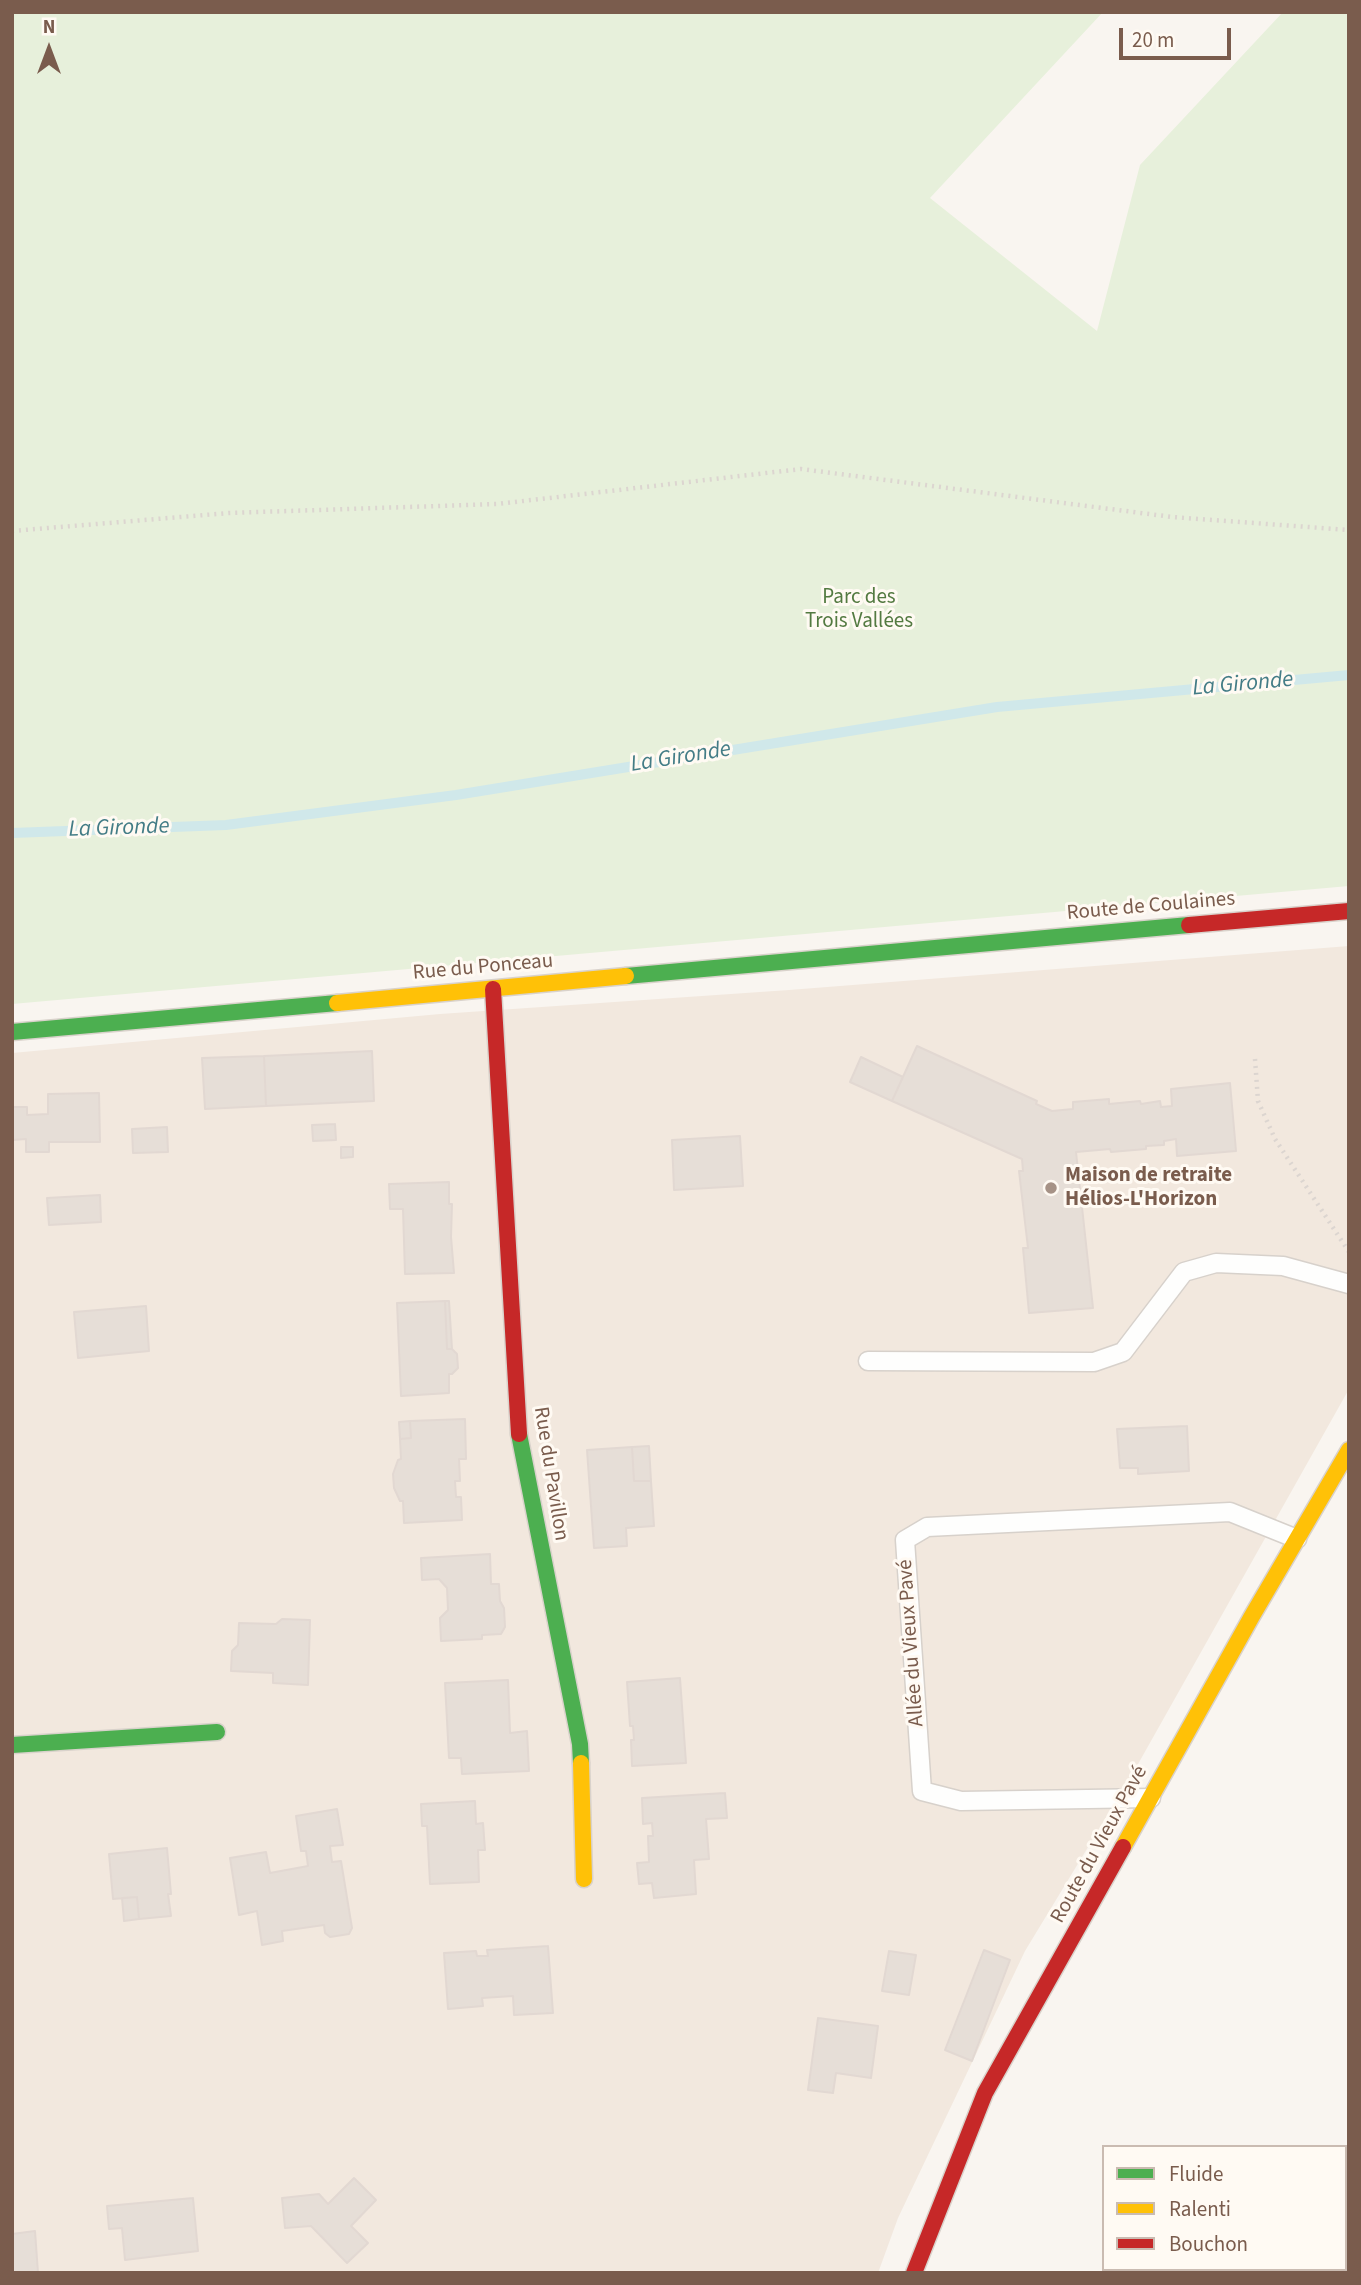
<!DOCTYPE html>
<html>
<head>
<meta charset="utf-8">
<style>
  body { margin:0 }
  #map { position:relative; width:1361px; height:2285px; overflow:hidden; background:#f9f5f0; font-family:"Source Sans 3",sans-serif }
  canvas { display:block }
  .frame { position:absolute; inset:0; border:14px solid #7a5c4d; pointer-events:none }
  .legend { position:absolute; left:1102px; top:2145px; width:245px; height:126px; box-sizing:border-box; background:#fffaf3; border:2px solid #cabbb1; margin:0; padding:9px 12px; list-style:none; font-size:21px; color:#7a5c4d }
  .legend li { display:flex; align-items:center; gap:14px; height:35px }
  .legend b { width:35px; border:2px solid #cabbb1 }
  .north { position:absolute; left:14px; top:14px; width:70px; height:70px; -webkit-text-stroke:5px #fffaf3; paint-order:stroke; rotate:0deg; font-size:19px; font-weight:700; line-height:28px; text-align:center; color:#7a5c4d }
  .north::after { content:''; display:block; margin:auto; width:24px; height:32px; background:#7a5c4d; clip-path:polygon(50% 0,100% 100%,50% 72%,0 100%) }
  .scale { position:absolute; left:1119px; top:28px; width:112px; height:32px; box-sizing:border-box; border:4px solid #7a5c4d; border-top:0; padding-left:9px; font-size:21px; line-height:24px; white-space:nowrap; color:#7a5c4d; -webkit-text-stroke:5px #fffaf3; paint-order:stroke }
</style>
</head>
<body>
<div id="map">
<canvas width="1361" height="2285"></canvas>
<div class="frame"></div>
<ul class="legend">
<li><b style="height:9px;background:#4caf50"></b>Fluide</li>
<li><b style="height:9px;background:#ffc107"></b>Ralenti</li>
<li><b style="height:9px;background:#c62828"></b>Bouchon</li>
</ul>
<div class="north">N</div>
<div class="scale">20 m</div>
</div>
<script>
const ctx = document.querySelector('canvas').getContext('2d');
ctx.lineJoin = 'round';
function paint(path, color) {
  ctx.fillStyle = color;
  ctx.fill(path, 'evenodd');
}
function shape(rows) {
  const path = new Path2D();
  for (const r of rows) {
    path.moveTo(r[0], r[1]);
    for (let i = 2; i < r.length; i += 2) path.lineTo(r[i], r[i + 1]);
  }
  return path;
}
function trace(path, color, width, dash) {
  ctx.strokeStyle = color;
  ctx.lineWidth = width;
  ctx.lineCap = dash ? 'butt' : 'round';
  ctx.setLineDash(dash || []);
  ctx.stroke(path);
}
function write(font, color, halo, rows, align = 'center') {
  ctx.font = font + ' "Source Sans 3",sans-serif';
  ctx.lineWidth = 6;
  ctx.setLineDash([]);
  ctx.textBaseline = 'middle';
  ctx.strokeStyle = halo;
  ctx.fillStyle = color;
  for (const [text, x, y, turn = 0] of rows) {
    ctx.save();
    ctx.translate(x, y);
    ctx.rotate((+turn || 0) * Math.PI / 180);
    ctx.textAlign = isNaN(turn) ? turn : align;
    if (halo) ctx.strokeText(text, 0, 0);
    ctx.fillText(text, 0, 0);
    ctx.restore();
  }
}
const residential = shape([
  [1349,946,1349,1389,1133,1773,1025,1951,898,2218,878,2273,12,2273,12,1053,440,1014,789,990]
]);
const green = shape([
  [12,12,1103,12,930,198,1097,331,1140,165,1283,12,1349,12,1349,886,12,1004]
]);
const stream = shape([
  [12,833,226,825,456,795,997,707,1349,675]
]);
const building = shape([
  [917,1046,1037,1101,1036,1104,1052,1111,1073,1109,1073,1102,1109,1099,1109,1104,1140,1101,1141,1104,1160,1101,1161,1107,1172,1106,1171,1089,1230,1083,1236,1151,1177,1156,1176,1139,1164,1141,1164,1145,1146,1146,1146,1149,1111,1152,1110,1149,1076,1152,1093,1308,1029,1313,1023,1248,1028,1248,1019,1171,1023,1171,1022,1159,892,1101,917,1046],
  [372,1051,374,1101,266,1106,264,1056,372,1051],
  [264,1056,266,1106,205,1109,202,1058,264,1056],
  [861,1057,903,1077,892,1101,850,1082,861,1057],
  [99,1093,100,1142,49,1142,49,1152,26,1152,26,1139,12,1140,12,1107,27,1107,27,1115,48,1114,48,1094,99,1093],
  [335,1124,336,1140,313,1141,312,1125,335,1124],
  [167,1127,168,1152,133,1153,132,1129,167,1127],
  [740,1136,743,1186,674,1190,672,1140,740,1136],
  [341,1147,353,1147,353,1157,341,1158,341,1147],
  [449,1182,449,1204,452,1204,451,1237,454,1273,405,1274,403,1209,390,1209,389,1184,449,1182],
  [100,1195,101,1222,49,1225,47,1198,100,1195],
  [445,1301,449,1301,452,1349,447,1349,445,1301],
  [445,1301,447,1349,452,1349,457,1354,458,1368,452,1374,449,1374,449,1393,401,1396,397,1303,445,1301],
  [146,1306,149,1351,78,1358,74,1312,146,1306],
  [465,1419,466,1459,459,1459,460,1481,455,1481,456,1497,461,1497,462,1520,404,1523,403,1501,400,1501,394,1488,393,1474,398,1460,401,1459,400,1439,411,1438,410,1421,465,1419],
  [410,1421,411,1438,400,1439,399,1422,410,1421],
  [1187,1426,1189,1471,1138,1474,1138,1468,1120,1468,1117,1429,1187,1426],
  [649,1446,651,1481,634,1481,632,1447,649,1446],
  [632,1447,634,1481,651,1481,654,1526,626,1528,627,1546,594,1548,587,1450,632,1447],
  [490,1554,491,1584,499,1584,500,1601,504,1608,505,1627,501,1634,482,1635,482,1639,441,1641,440,1618,448,1610,447,1588,439,1579,422,1580,421,1558,490,1554],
  [282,1619,310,1620,308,1685,273,1683,273,1673,231,1671,232,1651,238,1645,239,1623,276,1624,282,1619],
  [680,1678,686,1763,632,1766,631,1740,634,1740,633,1726,630,1726,627,1682,680,1678],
  [508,1680,510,1733,527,1731,529,1771,462,1774,461,1758,449,1758,445,1683,508,1680],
  [725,1793,727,1818,706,1819,709,1859,694,1860,696,1894,654,1898,652,1883,639,1884,637,1863,649,1862,648,1836,653,1836,652,1823,643,1824,642,1798,725,1793],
  [475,1801,476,1824,483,1823,485,1850,478,1850,479,1882,430,1884,427,1826,422,1826,421,1804,475,1801],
  [337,1809,343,1845,330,1846,332,1862,341,1861,352,1928,349,1934,330,1937,325,1933,324,1925,282,1931,283,1941,262,1945,257,1911,239,1915,230,1858,266,1852,270,1873,308,1866,306,1851,301,1851,296,1816,337,1809],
  [167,1848,171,1894,168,1894,171,1916,139,1919,137,1897,113,1899,109,1854,167,1848],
  [137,1897,139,1919,124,1921,122,1898,137,1897],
  [548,1946,553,2013,514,2015,513,1996,482,1998,483,2006,448,2009,444,1953,476,1951,477,1956,488,1956,487,1950,548,1946],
  [984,1950,1010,1960,972,2061,945,2050,984,1950],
  [889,1951,916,1955,909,1995,882,1991,889,1951],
  [818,2018,878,2026,871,2078,836,2073,833,2093,808,2090,818,2018],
  [354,2178,376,2200,351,2226,368,2243,347,2263,311,2226,285,2228,282,2198,319,2194,328,2204,354,2178],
  [193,2198,198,2251,125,2260,122,2228,109,2229,107,2206,193,2198],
  [35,2231,38,2273,12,2273,12,2234,35,2231]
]);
const path = shape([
  [12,531,229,513,497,504,801,469,1172,517,1349,530],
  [1255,1059,1258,1101,1275,1139,1349,1252]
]);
const lane = shape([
  [868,1361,1094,1362,1123,1352,1184,1272,1216,1263,1283,1266,1349,1284],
  [1151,1798,961,1801,922,1791,905,1540,927,1527,1230,1512,1297,1539]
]);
const fast = shape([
  [626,976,1189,925],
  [12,1032,337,1003],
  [519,1434,580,1744,581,1763],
  [12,1745,217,1732]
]);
const slow = shape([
  [337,1003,626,976],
  [581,1763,584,1879],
  [1123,1847,1252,1616,1349,1450]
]);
const jam = shape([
  [1189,925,1349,911],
  [493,989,519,1434],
  [914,2273,985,2093,1123,1847]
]);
const markers = [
  [1051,1188,7,"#a69286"]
];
const parkNames = [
  ["Parc des",859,598],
  ["Trois Vallées",859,622]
];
const streetNames = [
  ["Route de Coulaines",1151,907,-5],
  ["Rue du Ponceau",483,968,-5],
  ["Rue du Pavillon",550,1474,81],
  ["Allée du Vieux Pavé",912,1643,-94],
  ["Route du Vieux Pavé",1100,1845,-61]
];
const poiNames = [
  ["Maison de retraite",1065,1176],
  ["Hélios-L'Horizon",1065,1200]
];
const waterNames = [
  ["La Gironde",1243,685,-5],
  ["La Gironde",681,758,-9],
  ["La Gironde",119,829,-2]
];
paint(residential, '#f2e8de');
paint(green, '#e7f0db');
trace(stream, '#d0e8ea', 10);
paint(building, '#e6ded7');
trace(building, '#e2d8d2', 2);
trace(lane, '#d7d1cb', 21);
trace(fast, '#d9d2cb', 19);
trace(slow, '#d9d2cb', 19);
trace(jam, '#d9d2cb', 19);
trace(path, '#dcd5d0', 4.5, [2, 5]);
trace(lane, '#fefefd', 18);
trace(fast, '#4caf50', 16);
trace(slow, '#ffc107', 16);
trace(jam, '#c62828', 16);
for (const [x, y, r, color] of markers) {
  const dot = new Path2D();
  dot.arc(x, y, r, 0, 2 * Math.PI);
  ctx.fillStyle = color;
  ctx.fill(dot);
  trace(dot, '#fffaf3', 2.5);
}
write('21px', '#537a41', '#fffaf3', parkNames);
write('21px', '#7a5c4d', '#fffaf3', streetNames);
write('bold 21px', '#7a5c4d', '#fffaf3', poiNames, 'left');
write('italic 23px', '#437c86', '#fffaf3', waterNames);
</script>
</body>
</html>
